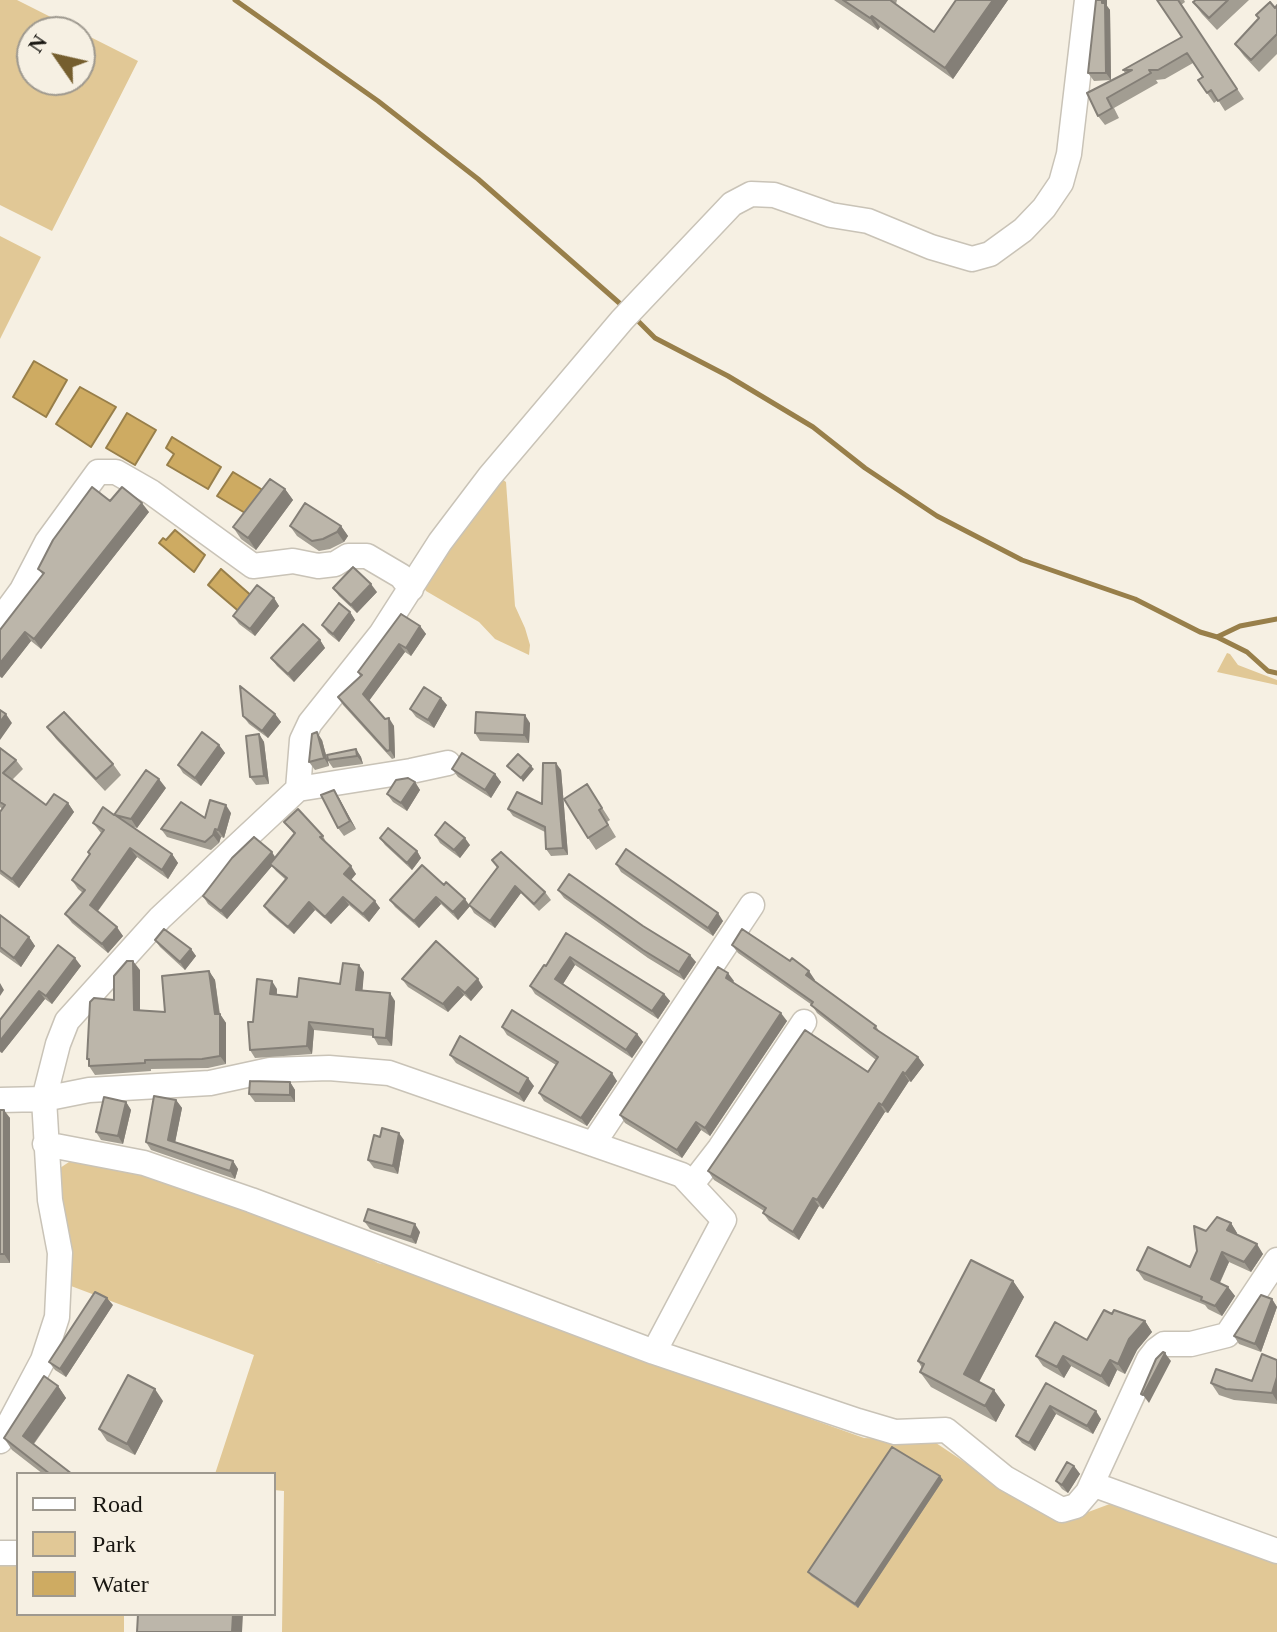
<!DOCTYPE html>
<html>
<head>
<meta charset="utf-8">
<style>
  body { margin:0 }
  #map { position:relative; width:1277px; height:1632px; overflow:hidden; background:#f6f0e3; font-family:Georgia,serif }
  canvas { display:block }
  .legend { position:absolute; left:16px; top:1472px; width:260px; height:144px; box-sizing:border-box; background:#f6f0e3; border:2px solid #9e998f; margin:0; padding:10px 14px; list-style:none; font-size:24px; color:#191712 }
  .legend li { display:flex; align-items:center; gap:16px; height:40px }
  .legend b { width:40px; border:2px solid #9e998f }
  .north { position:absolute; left:16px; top:16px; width:80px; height:80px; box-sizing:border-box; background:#f6f0e3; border:2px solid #9e998f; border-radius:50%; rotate:304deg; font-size:22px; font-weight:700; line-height:32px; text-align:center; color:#191712 }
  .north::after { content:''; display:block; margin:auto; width:28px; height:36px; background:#755e2e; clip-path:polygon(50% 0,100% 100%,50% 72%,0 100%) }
</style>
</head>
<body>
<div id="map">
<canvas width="1277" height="1632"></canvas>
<ul class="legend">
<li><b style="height:10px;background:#fff"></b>Road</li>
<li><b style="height:22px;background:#e1c896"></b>Park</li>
<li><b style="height:22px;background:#ceab62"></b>Water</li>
</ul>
<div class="north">N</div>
</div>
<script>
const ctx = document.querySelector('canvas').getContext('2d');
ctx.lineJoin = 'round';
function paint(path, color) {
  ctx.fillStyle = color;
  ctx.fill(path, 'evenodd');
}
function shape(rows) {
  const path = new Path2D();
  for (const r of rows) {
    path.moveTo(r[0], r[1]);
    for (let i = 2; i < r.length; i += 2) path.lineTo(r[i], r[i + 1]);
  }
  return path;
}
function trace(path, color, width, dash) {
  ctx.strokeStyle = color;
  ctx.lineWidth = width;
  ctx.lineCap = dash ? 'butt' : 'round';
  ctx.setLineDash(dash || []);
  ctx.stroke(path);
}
const green = shape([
  [0,0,17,0,138,61,52,231,0,205],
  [80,32,80,80,32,80,32,32],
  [0,236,41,257,0,339],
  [499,477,506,482,515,606,525,628,530,645,529,655,495,639,479,622,426,591,423,585],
  [1227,653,1230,654,1238,665,1277,680,1277,685,1217,672],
  [72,1160,144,1173,357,1251,378,1263,412,1271,641,1358,864,1438,933,1441,1023,1501,1075,1517,1115,1502,1277,1559,1277,1632,282,1632,284,1491,274,1490,274,1474,215,1474,254,1355,71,1286,57,1182,60,1168],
  [0,1563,18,1563,18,1614,124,1614,124,1632,0,1632]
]);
const water = shape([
  [34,361,67,380,46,417,13,397,34,361],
  [80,387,116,407,91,447,56,424,80,387],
  [127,413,156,430,135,465,106,448,127,413],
  [172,437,221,467,208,489,167,465,174,454,166,448,172,437],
  [233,472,266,492,250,516,217,496,233,472],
  [175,530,205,555,194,572,159,543,163,538,166,540,175,530],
  [221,569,254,598,242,614,208,585,221,569]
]);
const stream = shape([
  [235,0,378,101,478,179,625,308],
  [635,318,655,338,728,376,813,427,865,468,937,516,1022,560,1135,599,1200,632,1217,637,1247,652,1268,671,1277,673],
  [1217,637,1240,626,1277,619]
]);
const minor = shape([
  [0,620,22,590,47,542,98,472,116,472,151,492,253,566,293,561,318,566,335,564,348,556,367,556,401,576,411,589],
  [298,789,411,771,448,763],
  [0,1100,44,1099,89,1090,210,1083,270,1070,329,1068,389,1073,682,1175,724,1220,654,1352],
  [45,1144,144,1163,251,1200,654,1352,858,1421,895,1432,946,1430,1005,1478,1062,1510,1076,1506,1088,1492,1149,1359,1156,1350,1164,1344,1191,1344,1227,1335,1277,1260],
  [593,1144,752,905],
  [692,1184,720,1148,804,1022],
  [0,1441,43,1360,57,1317,60,1253,50,1200,44,1099,58,1044,67,1021,160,918,298,789,302,740,310,723,381,634,440,542,490,476,622,320,732,204,751,194,774,195,831,215,868,221,931,247,972,259,990,254,1023,230,1044,208,1061,183,1069,154,1087,0],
  [1092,1484,1277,1551],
  [0,1553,18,1553]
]);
const wall = shape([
  [834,0,897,0,896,4,934,32,956,0,1008,0,953,79,880,27,878,30],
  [1157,0,1184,0,1185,2,1181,5,1244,99,1225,111,1218,100,1214,103,1198,80,1203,77,1193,63,1165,79,1156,80,1158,83,1114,108,1119,118,1105,125,1098,116,1087,93,1125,73,1123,70,1182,37],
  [1196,0,1249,0,1217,30,1202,14,1193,2],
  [1277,5,1277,54,1259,72,1244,56,1235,44,1259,19,1256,15,1275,8],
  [1107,6,1110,10,1111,80,1094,81,1088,73],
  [285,489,293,500,256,550,241,539,233,527],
  [110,501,149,512,41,649,31,641,2,678,0,677,0,630,43,575,38,569],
  [290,526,341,526,348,536,344,542,330,549,319,551,297,536],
  [333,588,377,592,357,613,339,596],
  [274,598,279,606,255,636,239,624,233,616],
  [350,612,355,620,339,642,328,633,322,625],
  [420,626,426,634,411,656,405,652,369,701,385,719,394,726,395,758,392,759,343,705,338,697,360,676,358,672],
  [320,640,325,648,294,682,277,666,271,658],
  [447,705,434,728,416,717,410,709],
  [275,714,281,722,268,738,249,724,243,716],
  [530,723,529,743,480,741,475,733],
  [47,727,113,764,121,775,105,791,56,739],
  [259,734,264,742,269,784,256,785,250,777],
  [322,740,327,759,356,749,361,757,363,764,333,768,328,761,329,766,315,770,309,762],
  [219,745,225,753,201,786,183,773,178,765],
  [0,748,16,760,23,769,12,780,46,805,68,803,74,812,19,888,0,874,0,812,2,809,0,807],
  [452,769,495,774,501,782,491,798,458,777],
  [561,770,568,855,551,856,546,849,545,832,513,816,508,809,542,804],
  [415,782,420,790,407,811,393,802,387,794],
  [587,784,610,820,607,822,616,837,596,850,588,838],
  [166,788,137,828,133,827,172,854,178,863,168,879,137,857,98,911,123,936,108,953,72,923,65,914,83,893,78,889,72,880,90,855,88,852,101,833,93,823,114,815],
  [339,798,356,829,344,836,338,828],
  [231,813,224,838,221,837,219,843,211,850,167,837,161,829],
  [284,822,323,836,327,844,356,874,351,880,380,908,369,922,349,905,331,924,315,910,294,934,269,913,264,906,286,880,276,871,272,866,227,919,208,904,203,896,276,857,294,834],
  [435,835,470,845,460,858,440,843],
  [380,838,417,851,421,858,412,870,385,845],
  [492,860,545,892,551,900,539,911,521,893,495,928,474,913,470,906,458,920,441,904,419,928,395,907,390,900,444,885,469,905,497,867],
  [616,864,723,921,713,936,621,872],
  [558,890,696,962,684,980,648,958,564,898],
  [0,915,29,937,35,946,21,967,0,952],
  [566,933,664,994,670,1001,658,1019,575,965,563,984,637,1034,643,1042,632,1058,535,994,530,986,546,966],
  [155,940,191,949,196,956,185,970,160,947],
  [58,945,81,966,52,1004,45,999,2,1053,0,1052,0,1020],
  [732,945,815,980,814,981,876,1026,879,1031,918,1057,924,1065,911,1082,909,1081,888,1113,885,1112,823,1209,819,1206,799,1240,769,1221,763,1213,764,1211,714,1180,708,1171,868,1072,876,1060,817,1013,812,1005,738,953],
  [140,970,140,1011,165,1012,209,971,215,980,220,1014,226,1023,226,1064,208,1068,151,1069,151,1071,95,1075,89,1066,89,1062,87,1059,114,1000],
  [364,972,362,990,395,1001,392,1046,378,1045,373,1036,314,1030,312,1054,255,1058,250,1050,253,1022,277,989,277,995,297,997,340,984],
  [402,979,483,987,471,1001,464,995,448,1012,408,987],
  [734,981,733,982,787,1021,710,1136,701,1130,682,1158,625,1123,620,1115],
  [502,1027,617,1081,587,1126,544,1101,539,1093,556,1065,507,1035],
  [450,1055,534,1086,524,1102,456,1063],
  [290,1082,295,1090,295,1102,255,1102,249,1094],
  [176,1100,182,1108,175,1142,233,1161,238,1169,235,1179,151,1150,146,1142],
  [126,1102,131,1110,123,1144,101,1140,96,1132],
  [0,1110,10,1118,10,1263,0,1263],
  [404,1140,398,1174,374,1168,368,1160],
  [364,1221,420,1232,416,1244,370,1229],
  [1231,1223,1237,1233,1236,1235,1263,1254,1251,1272,1229,1262,1220,1283,1228,1287,1235,1296,1222,1316,1208,1309,1205,1305,1144,1280,1137,1270,1190,1267,1206,1231],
  [1013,1281,1024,1297,979,1382,1005,1405,996,1422,931,1387,920,1372,922,1368,918,1361],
  [1272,1299,1277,1307,1261,1352,1239,1344,1234,1336],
  [113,1305,66,1377,55,1370,49,1362],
  [1112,1314,1145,1321,1152,1332,1137,1350,1125,1374,1117,1370,1109,1387,1071,1366,1064,1378,1043,1366,1036,1356,1087,1340],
  [1277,1360,1277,1404,1234,1400,1219,1395,1211,1383,1252,1381],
  [1046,1383,1101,1419,1093,1434,1056,1414,1035,1451,1022,1443,1016,1436],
  [58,1386,66,1398,34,1444,72,1474,43,1474,12,1450,4,1438],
  [163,1401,135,1455,107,1441,99,1429],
  [1074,1466,1080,1474,1068,1493,1062,1489,1056,1481],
  [940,1476,943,1480,858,1608,811,1576,808,1572]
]);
const shadedWall = shape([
  [993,0,1008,0,953,79,945,68],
  [1102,0,1107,0,1107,6,1110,10,1111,80,1106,73],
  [872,16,880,27,878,30,870,18],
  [285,489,293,500,256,550,248,538],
  [142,503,149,512,41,649,34,639],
  [341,526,348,536,344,542,337,532],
  [371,584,377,592,357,613,351,605],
  [274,598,279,606,255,636,250,629],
  [350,612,355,620,339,642,333,634],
  [420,626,426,634,411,656,406,648],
  [25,632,31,641,2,678,0,676,0,663],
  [320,640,325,648,294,682,288,674],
  [399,644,405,652,368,702,363,694],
  [441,698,447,705,434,728,428,720],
  [6,714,12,723,0,740,0,722],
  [275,714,281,722,268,738,262,731],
  [525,715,530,723,529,743,524,735],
  [389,718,394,726,395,758,390,750],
  [317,732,322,740,329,766,324,758],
  [259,734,264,742,269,784,264,776],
  [219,745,225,753,201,786,195,778],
  [356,749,361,757,363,764,357,756],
  [556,763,561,770,568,855,563,848],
  [531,766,534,769,523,782,521,778],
  [495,774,501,782,491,798,485,790],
  [159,779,166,788,137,828,131,819],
  [415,782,420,790,407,811,401,803],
  [334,790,339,798,356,829,350,821],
  [68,803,74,812,19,888,12,879],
  [226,805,231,813,224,838,218,830],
  [215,829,221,837,219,843,213,835],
  [465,838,470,845,460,858,454,850],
  [130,848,137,857,96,913,90,905],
  [417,851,421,858,412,870,407,863],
  [272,852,277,860,270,864,272,866,227,919,221,911],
  [172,854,178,863,168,879,162,870],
  [351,866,356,874,349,882,344,874],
  [515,886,521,893,495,928,490,921],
  [343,897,349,905,331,924,325,917],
  [436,897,441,904,419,928,414,921],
  [465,899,470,906,458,920,453,912],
  [375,901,380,908,369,922,363,914],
  [309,902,315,910,294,934,288,927],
  [718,913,723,921,713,936,708,928],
  [117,927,123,936,108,953,102,944],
  [29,937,35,946,21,967,14,958],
  [191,949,196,956,185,970,180,962],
  [690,955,696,962,684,980,679,972],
  [570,957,575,965,561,987,555,979],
  [75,958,81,966,52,1004,46,996],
  [133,961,140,970,140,1019,134,1010],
  [359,965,364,972,362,997,356,990],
  [209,971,215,980,220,1018,220,1014,226,1023,226,1064,220,1056],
  [809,971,815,980,812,983,806,975],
  [728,973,734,981,731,986,726,978],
  [478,979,483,987,471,1001,465,993],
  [272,981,277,989,276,1002,270,994],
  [0,983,4,990,0,996],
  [458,987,464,995,448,1012,443,1004],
  [39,991,45,999,2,1053,0,1051,0,1041],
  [390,993,395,1001,392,1046,386,1038],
  [664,994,670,1001,658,1019,652,1011],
  [781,1013,787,1021,710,1136,705,1128],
  [309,1022,314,1030,312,1054,307,1046],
  [637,1034,643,1042,632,1058,626,1050],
  [918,1057,924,1065,911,1082,905,1074],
  [903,1072,909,1081,888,1113,882,1105],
  [612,1073,617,1081,587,1126,581,1118],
  [528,1078,534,1086,524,1102,519,1094],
  [290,1082,295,1090,295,1102,290,1095],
  [176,1100,182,1108,174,1148,168,1140],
  [126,1102,131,1110,123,1144,118,1136],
  [879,1103,885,1112,823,1209,817,1200],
  [4,1110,10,1118,10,1263,4,1254],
  [696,1122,701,1130,682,1158,677,1150],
  [399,1133,404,1140,398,1174,393,1166],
  [233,1161,238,1169,235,1179,230,1171],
  [813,1198,819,1206,799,1240,793,1232],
  [1231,1223,1237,1233,1234,1240,1227,1230],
  [415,1224,420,1232,416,1244,411,1237],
  [1257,1244,1263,1254,1251,1272,1244,1262],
  [1222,1252,1229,1262,1217,1288,1211,1279],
  [1013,1281,1024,1297,975,1389,964,1374],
  [1228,1287,1235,1296,1222,1316,1215,1306],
  [107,1298,113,1305,66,1377,60,1369],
  [1272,1299,1277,1307,1261,1352,1255,1344],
  [1145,1321,1152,1332,1137,1350,1125,1374,1118,1364,1129,1339],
  [1165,1353,1171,1361,1149,1403,1143,1395],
  [1063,1356,1071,1366,1064,1378,1057,1367],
  [1110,1360,1117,1370,1109,1387,1101,1376],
  [1277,1377,1277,1401,1272,1393],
  [58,1386,66,1398,31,1447,23,1436],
  [155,1389,163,1401,135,1455,127,1444],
  [994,1390,1005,1405,996,1422,985,1406],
  [1050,1406,1056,1414,1035,1451,1029,1443],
  [1096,1411,1101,1419,1093,1434,1087,1426],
  [1074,1466,1080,1474,1068,1493,1062,1485],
  [940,1476,943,1480,858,1608,855,1604],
  [233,1614,243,1614,242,1632,232,1632]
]);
const building = shape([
  [843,0,890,0,934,32,956,0,993,0,945,68,872,16,870,18,843,0],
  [1096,0,1102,0,1102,3,1105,3,1106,73,1088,73,1096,0],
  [1157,0,1178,0,1237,89,1218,101,1211,90,1207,93,1198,80,1203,77,1187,53,1158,70,1149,70,1151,73,1107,98,1112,108,1098,116,1087,93,1132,70,1123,70,1182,37,1157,0],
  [1196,0,1228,0,1209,18,1193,2,1196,0],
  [1270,2,1275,8,1277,5,1277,34,1251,60,1235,44,1259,18,1256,15,1270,2],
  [270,479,285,489,248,538,233,527,270,479],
  [92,487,110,501,122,487,142,503,34,639,25,632,0,663,0,630,44,573,38,569,53,540,92,487],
  [305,503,341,526,337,532,323,539,312,541,290,526,305,503],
  [353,567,371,584,351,605,333,588,353,567],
  [257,585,274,598,250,629,233,616,257,585],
  [339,603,350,612,333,634,322,625,339,603],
  [401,614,420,626,406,648,399,644,363,694,385,719,389,718,390,750,387,751,338,697,362,675,358,672,401,614],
  [303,624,320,640,288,674,271,658,303,624],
  [240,686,275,714,262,731,243,716,240,686],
  [424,687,441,698,428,720,410,709,424,687],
  [0,710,6,714,0,722,0,710],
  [64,712,113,764,96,779,47,727,64,712],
  [476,712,525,715,524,735,475,733,476,712],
  [202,732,219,745,195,778,178,765,202,732],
  [317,732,324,758,309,762,312,734,317,732],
  [259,734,264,776,250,777,246,736,259,734],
  [0,748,16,760,3,773,46,805,54,794,68,803,12,879,0,870,0,812,5,805,0,802,0,748],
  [356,749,357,756,328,760,327,755,356,749],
  [462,753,495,774,485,790,452,769,462,753],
  [518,754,531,766,521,778,507,766,518,754],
  [543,763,556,763,563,848,546,849,545,827,508,809,517,792,542,804,543,763],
  [146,770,159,779,131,819,115,815,172,854,162,870,130,848,90,905,117,927,102,944,65,914,85,890,72,880,90,854,88,852,104,830,93,823,103,807,114,815,146,770],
  [408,778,415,782,401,803,387,794,396,780,408,778],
  [587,784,602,808,599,810,608,825,588,838,564,799,587,784],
  [334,790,350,821,338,828,321,795,334,790],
  [210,800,226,805,218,830,215,829,213,835,205,842,161,829,181,802,205,818,210,800],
  [298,809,323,836,320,837,351,866,344,874,375,901,363,914,343,897,325,917,309,902,288,927,264,906,287,878,270,864,295,833,284,822,298,809],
  [445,822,465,838,454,850,435,835,445,822],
  [388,828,417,851,407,863,380,838,388,828],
  [254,837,272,852,221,911,203,896,232,858,254,837],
  [626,849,718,913,708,928,616,864,626,849],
  [501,852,545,892,534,904,515,886,490,921,469,905,498,867,492,860,501,852],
  [422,865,444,885,446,882,465,899,453,912,436,897,414,921,390,900,422,865],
  [569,874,643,926,690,955,679,972,643,950,558,890,569,874],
  [0,915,29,937,14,958,0,947,0,915],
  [164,929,191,949,180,962,155,940,164,929],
  [742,929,790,961,792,958,809,971,806,975,876,1026,874,1028,918,1057,905,1074,903,1072,882,1105,879,1103,817,1200,813,1198,793,1232,763,1213,766,1208,708,1171,805,1030,868,1072,878,1057,811,1005,813,1002,732,945,742,929],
  [566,933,664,994,652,1011,570,957,555,979,637,1034,626,1050,530,986,544,965,546,966,566,933],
  [436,941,478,979,465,993,458,987,443,1004,402,979,436,941],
  [58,945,75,958,46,996,39,991,0,1041,0,1020,58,945],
  [127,961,133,961,134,1010,165,1012,162,976,209,971,215,1014,220,1014,220,1056,202,1059,145,1060,145,1063,89,1066,89,1059,87,1059,90,1002,94,998,114,1000,114,976,127,961],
  [343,963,359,965,356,990,390,993,386,1038,373,1037,373,1029,309,1022,307,1046,250,1050,248,1022,253,1022,257,979,272,981,270,994,297,997,299,978,340,984,343,963],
  [718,967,728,973,726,978,781,1013,705,1128,696,1122,677,1150,620,1115,718,967],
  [512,1010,612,1073,581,1118,539,1093,558,1062,502,1027,512,1010],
  [460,1036,528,1078,519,1094,450,1055,460,1036],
  [250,1081,290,1082,290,1095,249,1094,250,1081],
  [154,1096,176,1100,168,1140,233,1161,230,1171,146,1142,154,1096],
  [104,1097,126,1102,118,1136,96,1132,104,1097],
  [0,1110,4,1110,4,1254,0,1254,0,1110],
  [382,1128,399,1133,393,1166,368,1160,374,1135,380,1137,382,1128],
  [368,1209,415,1224,411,1237,364,1221,368,1209],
  [1217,1217,1231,1223,1227,1230,1257,1244,1244,1262,1222,1252,1211,1279,1228,1287,1215,1306,1201,1300,1202,1297,1137,1270,1148,1247,1190,1267,1197,1251,1194,1226,1206,1231,1217,1217],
  [971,1260,1013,1281,964,1374,994,1390,985,1406,920,1372,924,1364,918,1361,971,1260],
  [95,1292,107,1298,60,1369,49,1362,95,1292],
  [1261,1295,1272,1299,1255,1344,1234,1336,1261,1295],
  [1104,1310,1112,1314,1114,1310,1145,1321,1129,1339,1118,1364,1110,1360,1101,1376,1063,1356,1057,1367,1036,1356,1055,1322,1087,1340,1104,1310],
  [1163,1352,1165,1353,1143,1395,1141,1394,1156,1359,1163,1352],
  [1262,1354,1277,1360,1277,1377,1272,1393,1226,1389,1211,1383,1216,1369,1252,1381,1262,1354],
  [128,1375,155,1389,127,1444,99,1429,128,1375],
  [44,1376,58,1386,23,1436,72,1474,50,1474,4,1438,44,1376],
  [1046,1383,1096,1411,1087,1426,1050,1406,1029,1443,1016,1436,1046,1383],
  [892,1447,940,1476,855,1604,808,1572,892,1447],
  [1067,1462,1074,1466,1062,1485,1056,1481,1067,1462],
  [138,1614,233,1614,232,1632,137,1632,138,1614]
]);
paint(green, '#e1c896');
paint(water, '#ceab62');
trace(water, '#987f4a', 2);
trace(stream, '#987f4a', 5);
trace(minor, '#c9c3b7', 27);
trace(minor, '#fff', 24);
paint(wall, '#a29d92');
paint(shadedWall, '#847f77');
paint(building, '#bcb6aa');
trace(building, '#847f77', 2);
</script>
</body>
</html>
